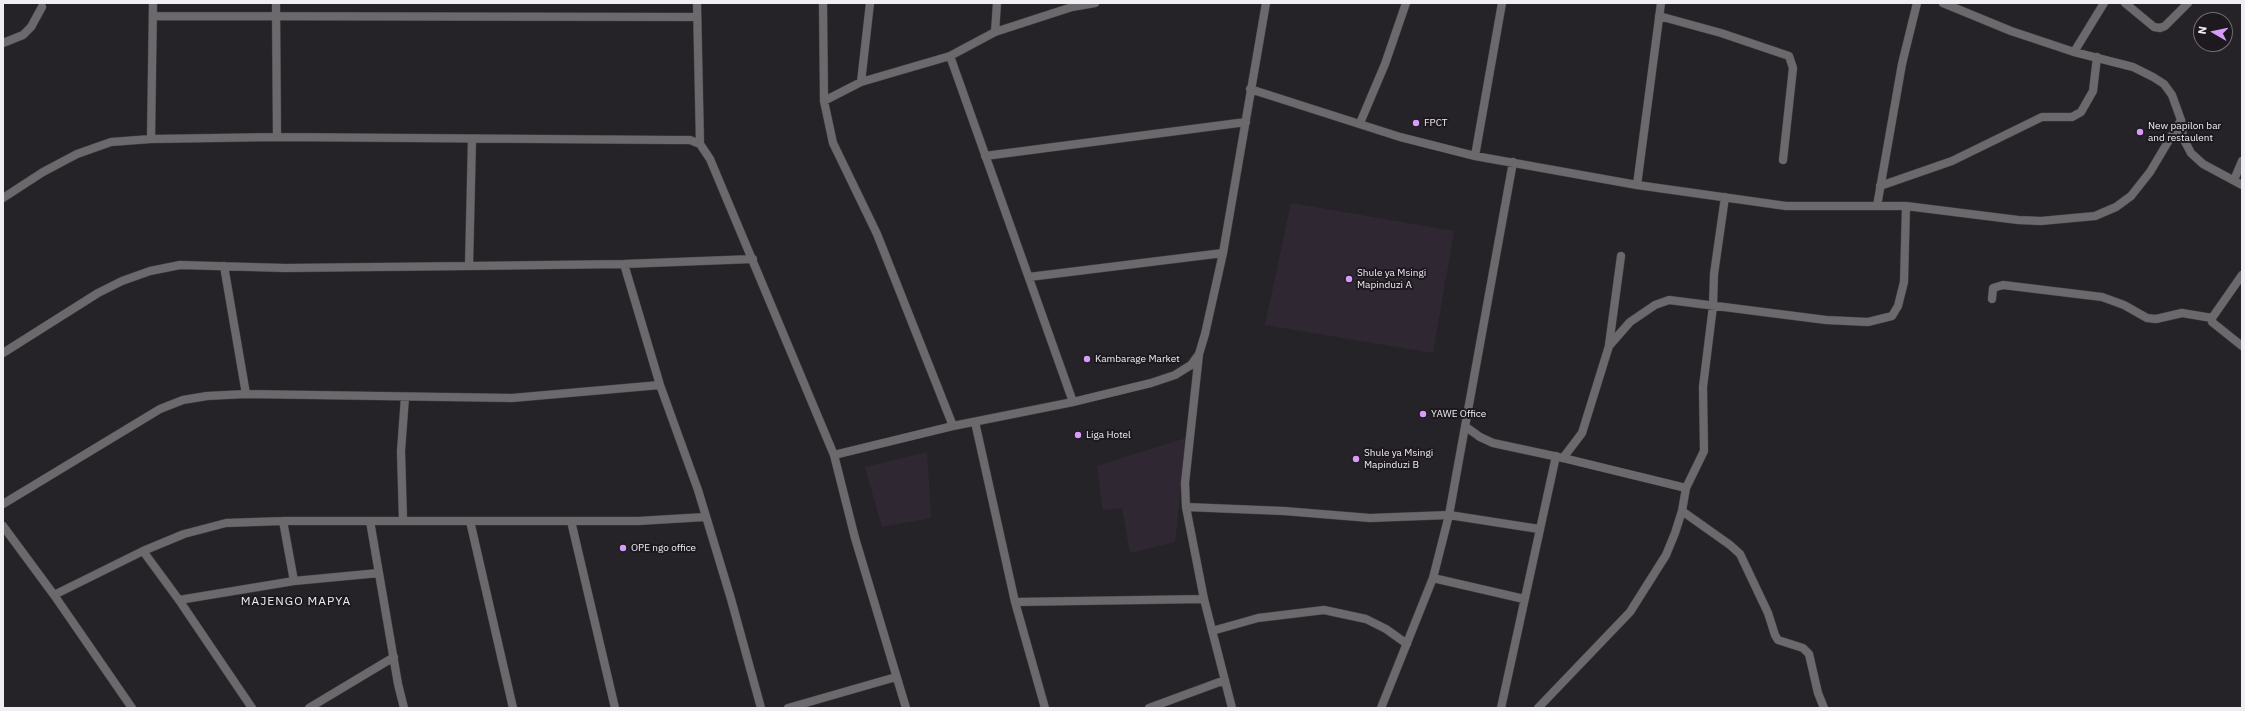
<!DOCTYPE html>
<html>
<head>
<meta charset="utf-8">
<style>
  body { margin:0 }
  #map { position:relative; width:2245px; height:711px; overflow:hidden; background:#262328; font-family:"IBM Plex Sans",sans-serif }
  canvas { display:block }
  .frame { position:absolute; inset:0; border:4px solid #f0eef2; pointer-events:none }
  .north { position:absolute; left:2193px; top:12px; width:40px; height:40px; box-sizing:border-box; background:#1d191f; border:1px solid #716e73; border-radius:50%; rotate:279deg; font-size:11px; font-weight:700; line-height:16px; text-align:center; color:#f0eef2 }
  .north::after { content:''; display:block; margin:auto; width:14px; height:18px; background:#d79bf9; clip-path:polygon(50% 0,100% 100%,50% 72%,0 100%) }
</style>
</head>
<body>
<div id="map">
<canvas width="2245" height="711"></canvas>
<div class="frame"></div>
<div class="north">N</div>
</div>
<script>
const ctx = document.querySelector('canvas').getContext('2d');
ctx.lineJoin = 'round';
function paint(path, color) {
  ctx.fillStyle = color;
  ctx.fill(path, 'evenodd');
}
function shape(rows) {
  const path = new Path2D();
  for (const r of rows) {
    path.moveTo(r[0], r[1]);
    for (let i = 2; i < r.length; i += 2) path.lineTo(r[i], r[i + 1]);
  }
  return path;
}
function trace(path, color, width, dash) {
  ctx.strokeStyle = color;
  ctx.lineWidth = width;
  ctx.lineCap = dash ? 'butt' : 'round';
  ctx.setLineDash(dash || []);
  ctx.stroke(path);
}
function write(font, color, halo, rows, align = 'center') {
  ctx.font = font + ' "IBM Plex Sans",sans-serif';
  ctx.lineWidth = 4;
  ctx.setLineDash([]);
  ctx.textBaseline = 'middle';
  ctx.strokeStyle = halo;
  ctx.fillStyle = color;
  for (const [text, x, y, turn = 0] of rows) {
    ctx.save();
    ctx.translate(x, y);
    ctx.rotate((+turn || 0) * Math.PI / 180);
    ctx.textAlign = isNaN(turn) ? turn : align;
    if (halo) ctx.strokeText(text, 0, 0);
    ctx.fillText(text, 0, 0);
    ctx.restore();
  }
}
const built = shape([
  [1291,203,1454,231,1433,353,1265,325],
  [1186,438,1175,542,1130,553,1122,508,1103,510,1097,466],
  [927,452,931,518,882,527,865,467]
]);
const street = shape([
  [276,3,277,137],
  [697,3,700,144],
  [823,3,824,101,833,143,877,234,953,426],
  [1943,3,2011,31,2074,52,2133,67,2153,77,2164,84,2172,95,2181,120,2183,138,2191,153,2203,164,2242,185],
  [2125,3,2154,27,2160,28,2165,26,2188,3],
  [153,16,697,17],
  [1659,16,1721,33,1789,56,1793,68,1783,160],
  [995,32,997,3],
  [3,43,23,35,31,27,42,7],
  [2074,52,2104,3],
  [950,56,1073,402],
  [861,82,870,3],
  [1250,89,1400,137,1475,156,1637,185,1786,206,1906,206,2018,220,2041,221,2095,216,2116,207,2131,196,2150,172,2181,120],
  [824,101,861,82,950,56,995,32,1072,7,1095,3],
  [1360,123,1385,64,1406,3],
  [151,139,153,3],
  [985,156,1246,122],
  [1475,156,1502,3],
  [2234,180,2242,161],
  [1637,185,1661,3],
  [1880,186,1952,161,2042,117,2072,117,2081,112,2093,91,2097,57],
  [3,198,43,172,77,154,111,142,151,139,277,137,673,140,690,140,700,144,710,159,834,455,855,538,906,708],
  [1877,206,1902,64,1917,3],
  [624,264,660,385,698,490,731,599,761,708],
  [224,266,246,394],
  [469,266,472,139],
  [2242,275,2212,318,2212,322,2242,346],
  [1029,277,1223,253],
  [1992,299,1993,288,2003,285,2102,297,2124,305,2147,318,2156,319,2182,313,2212,318],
  [1609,345,1621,256],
  [3,353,98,293,122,281,150,271,180,265,285,268,469,266,624,264,753,259],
  [1199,354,1185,483,1186,507,1204,599,1232,708],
  [975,422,1015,602,1045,708],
  [1466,427,1480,437,1493,443,1563,458,1686,488],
  [834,455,953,426,1073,402,1151,383,1175,375,1191,365,1199,354,1205,334,1223,253,1266,3],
  [1563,458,1582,433,1609,346,1630,322,1655,305,1669,300,1826,320,1868,322,1892,316,1898,306,1904,282,1906,206],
  [3,504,160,409,183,400,207,396,246,394,512,398,660,385],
  [1186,507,1284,511,1370,518,1449,515,1539,529],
  [1682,511,1730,545,1740,554,1768,613,1775,635,1778,640,1803,648,1809,654,1818,693,1824,708],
  [283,521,294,581],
  [370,521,398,684,404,708],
  [403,521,401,451,405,397],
  [470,521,513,708],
  [571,521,615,708],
  [3,526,54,595,132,708],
  [143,551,179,600,252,708],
  [1433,578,1524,599],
  [54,595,143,551,184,534,226,523,283,521,638,521,705,517],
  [179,600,294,581,379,573],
  [1015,602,1204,599],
  [1212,631,1258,618,1324,610,1366,619,1386,629,1407,644],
  [309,708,394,657],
  [788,708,896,677],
  [1149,708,1225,680],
  [1381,708,1433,578,1449,515,1513,162],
  [1501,708,1556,456],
  [1538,708,1630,612,1666,555,1675,533,1682,511,1686,488,1704,451,1703,387,1713,306,1714,274,1725,197]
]);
const markers = [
  [1416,123,4,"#d79bf9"],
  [2140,132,4,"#d79bf9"],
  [1349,279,4,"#d79bf9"],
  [1087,359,4,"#d79bf9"],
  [1423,414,4,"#d79bf9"],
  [1078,435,4,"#d79bf9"],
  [1356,459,4,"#d79bf9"],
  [623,548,4,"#d79bf9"]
];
const poiNames = [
  ["FPCT",1424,123],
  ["New papilon bar",2148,126],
  ["and restaulent",2148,138],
  ["Shule ya Msingi",1357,273],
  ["Mapinduzi A",1357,285],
  ["Kambarage Market",1095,359],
  ["YAWE Office",1431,414],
  ["Liga Hotel",1086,435],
  ["Shule ya Msingi",1364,453],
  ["Mapinduzi B",1364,465],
  ["OPE ngo office",631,548]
];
const quarterNames = [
  ["MAJENGO MAPYA",296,602]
];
paint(built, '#2f2833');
trace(street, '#423f44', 9);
trace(street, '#6b696c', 8);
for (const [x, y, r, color] of markers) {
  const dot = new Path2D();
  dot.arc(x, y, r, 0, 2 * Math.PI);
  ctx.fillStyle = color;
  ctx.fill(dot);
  trace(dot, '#1d191f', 1.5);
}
write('10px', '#f0eef2', '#1d191f', poiNames, 'left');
ctx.letterSpacing = '1px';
write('12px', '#f0eef2', '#1d191f', quarterNames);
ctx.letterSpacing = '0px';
</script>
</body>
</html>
